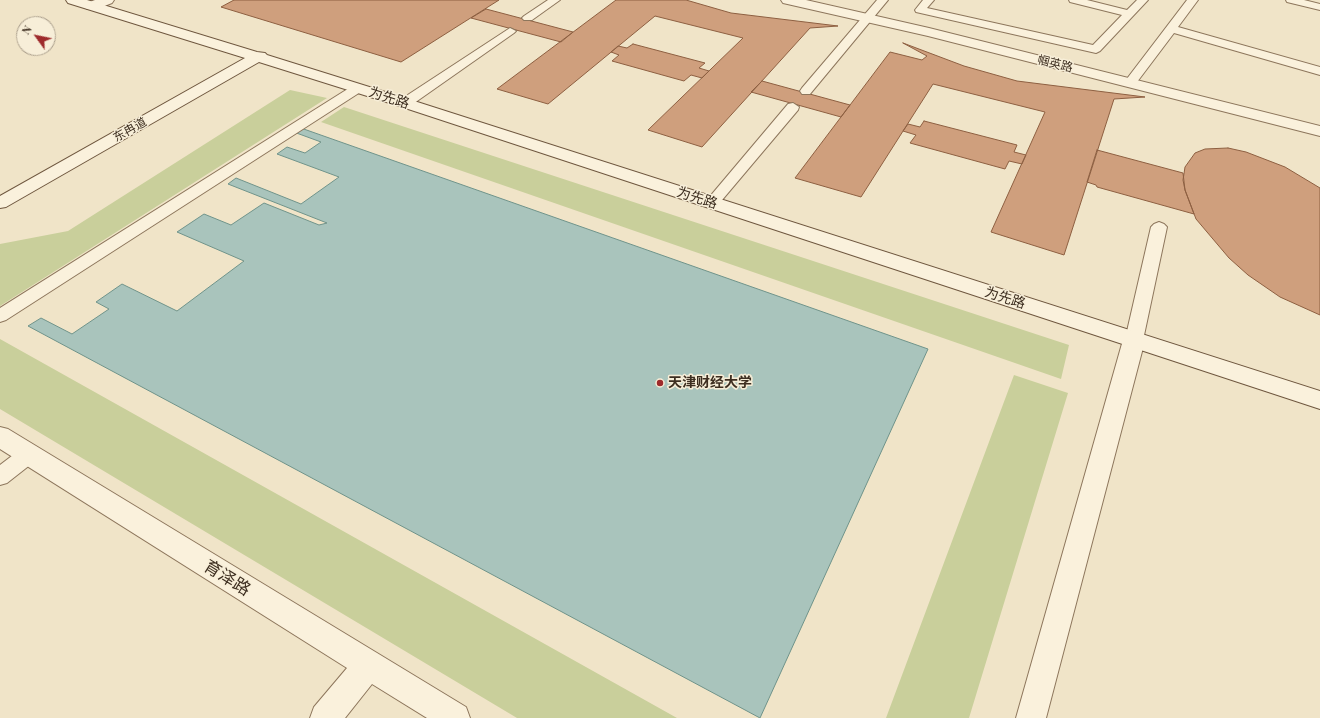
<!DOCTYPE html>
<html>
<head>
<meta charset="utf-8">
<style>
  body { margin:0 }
  #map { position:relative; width:1320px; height:718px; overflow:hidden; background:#f0e4c8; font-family:"Playfair Display",serif }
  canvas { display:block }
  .north { position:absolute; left:16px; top:16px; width:40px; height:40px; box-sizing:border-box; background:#f7eed8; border:1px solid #ada18e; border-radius:50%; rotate:303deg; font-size:11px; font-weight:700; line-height:16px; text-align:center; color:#3d2e20 }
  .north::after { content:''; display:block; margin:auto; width:14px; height:18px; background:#9e2a2b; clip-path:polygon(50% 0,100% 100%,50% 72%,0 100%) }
</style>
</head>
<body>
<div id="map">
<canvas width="1320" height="718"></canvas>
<div class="north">N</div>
</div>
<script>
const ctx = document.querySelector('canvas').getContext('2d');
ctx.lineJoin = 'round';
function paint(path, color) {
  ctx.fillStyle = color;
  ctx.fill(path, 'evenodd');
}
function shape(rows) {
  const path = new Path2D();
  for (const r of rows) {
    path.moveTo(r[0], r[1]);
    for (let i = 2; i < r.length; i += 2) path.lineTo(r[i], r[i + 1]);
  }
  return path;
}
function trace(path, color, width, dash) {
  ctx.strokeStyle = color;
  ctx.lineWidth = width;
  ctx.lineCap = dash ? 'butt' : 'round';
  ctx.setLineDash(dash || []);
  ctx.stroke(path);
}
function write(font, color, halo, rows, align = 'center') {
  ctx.font = font + ' "Playfair Display","Noto Sans SC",serif';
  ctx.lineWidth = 3;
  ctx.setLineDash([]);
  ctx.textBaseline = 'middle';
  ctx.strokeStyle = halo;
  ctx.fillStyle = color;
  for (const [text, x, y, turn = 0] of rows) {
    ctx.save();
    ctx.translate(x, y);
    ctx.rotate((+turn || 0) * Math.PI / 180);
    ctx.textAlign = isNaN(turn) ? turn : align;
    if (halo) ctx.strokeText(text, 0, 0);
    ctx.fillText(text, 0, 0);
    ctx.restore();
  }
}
const green = shape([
  [290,90,327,98,0,306,0,244,68,231],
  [344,107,1069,345,1061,379,321,122],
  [0,339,677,718,517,718,0,409],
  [1014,375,1068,393,969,718,886,718]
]);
const water = shape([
  [298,127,928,349,760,718,28,326,41,318,72,334,109,309,96,302,122,284,177,311,244,261,177,232,204,214,231,225,264,203,319,225,327,223,228,184,236,178,301,204,339,177,277,154,287,147,305,153,321,142,291,131,298,127]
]);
const building = shape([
  [234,0,499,0,401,62,221,7,234,0],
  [616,0,686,0,731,13,838,26,810,28,702,147,648,130,743,38,655,16,548,104,497,89,616,0],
  [486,9,573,32,561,42,471,18,486,9],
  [903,43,964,66,1017,81,1145,97,1114,99,1064,255,991,232,1045,112,933,84,861,197,795,178,890,52,922,60,927,56,903,43],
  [633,44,705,63,699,68,709,71,702,78,691,75,684,81,612,61,619,55,611,52,618,46,627,48,633,44],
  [762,81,850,105,841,117,751,92,762,81],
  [924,121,1017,145,1014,152,1026,155,1022,164,1009,161,1005,169,910,143,916,135,903,131,908,124,920,127,924,121],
  [1228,148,1246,152,1285,167,1320,188,1320,315,1280,297,1248,275,1229,258,1196,219,1185,190,1183,180,1185,167,1195,153,1205,149,1228,148],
  [1097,150,1183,173,1185,190,1194,214,1097,187,1096,185,1087,182,1097,150]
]);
const lane = shape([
  [548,0,560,0,532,20,524,20,522,18,524,16,548,0],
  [877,0,888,0,810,94,802,94,800,91,802,88,877,0],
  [923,0,934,0,927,8,1093,45,1122,15,1070,2,1069,0,1087,0,1127,10,1137,0,1148,0,1100,51,1096,53,916,12,915,10,923,0],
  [1187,0,1198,0,1178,27,1320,67,1320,75,1174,33,1134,86,1126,86,1124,83,1126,80,1187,0],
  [1286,0,1304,0,1320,4,1320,10,1287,2,1286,0],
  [510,28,516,31,514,33,410,106,400,106,399,103,400,100,510,28],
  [358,84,364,88,362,91,6,320,0,322,0,308,354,85,358,84],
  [793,103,799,107,798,110,717,206,707,206,705,203,707,200,788,104,793,103],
  [1159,222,1164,224,1167,227,1143,340,1140,344,1134,346,1128,344,1125,340,1151,227,1154,224,1159,222],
  [28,447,35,449,38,455,35,461,7,483,0,485,0,465,21,449,28,447]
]);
const street = shape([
  [95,0,114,0,112,3,97,9,87,9,85,6,87,3,95,0],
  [781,0,806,0,929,28,1320,126,1320,136,928,36,783,3,781,0],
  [1134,332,1142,335,1145,340,1046,718,1016,718,1123,340,1126,335,1134,332],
  [0,427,8,429,466,707,470,718,427,718,372,684,345,718,310,718,314,707,347,668,0,449,0,427]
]);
const secondary = shape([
  [66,0,87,0,257,52,265,53,267,55,411,100,1320,391,1320,409,399,106,259,62,6,207,0,208,0,196,245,58,68,3,66,0]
]);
const markers = [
  [660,383,4,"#9e2a2b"]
];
const farStreetnames = [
  ["帼英路",1055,64,14],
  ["东冉道",130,130,-29]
];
const streetNames = [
  ["为先路",389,98,18],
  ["为先路",697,198,18],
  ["为先路",1005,298,18]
];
const poiNames = [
  ["天津财经大学",668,383]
];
const nearStreetnames = [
  ["育泽路",227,578,32]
];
paint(green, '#c9cf9b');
paint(water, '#a9c4bc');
trace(water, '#6f938a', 1);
paint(building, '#cf9f7d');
trace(building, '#8d5f41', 1);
trace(lane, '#8d765c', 2);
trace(street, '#8d765c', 2);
trace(secondary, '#6f573f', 2);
paint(lane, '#faf1dc');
paint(street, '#faf1dc');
paint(secondary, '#faf1dc');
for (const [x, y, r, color] of markers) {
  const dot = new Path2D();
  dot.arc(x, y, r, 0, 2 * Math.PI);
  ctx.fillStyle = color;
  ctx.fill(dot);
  trace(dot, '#f7eed8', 1.5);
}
write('12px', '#3d2e20', '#f7eed8', farStreetnames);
write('14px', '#3d2e20', '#f7eed8', streetNames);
write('bold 14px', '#3d2e20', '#f7eed8', poiNames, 'left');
write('17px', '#3d2e20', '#f7eed8', nearStreetnames);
</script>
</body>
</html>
